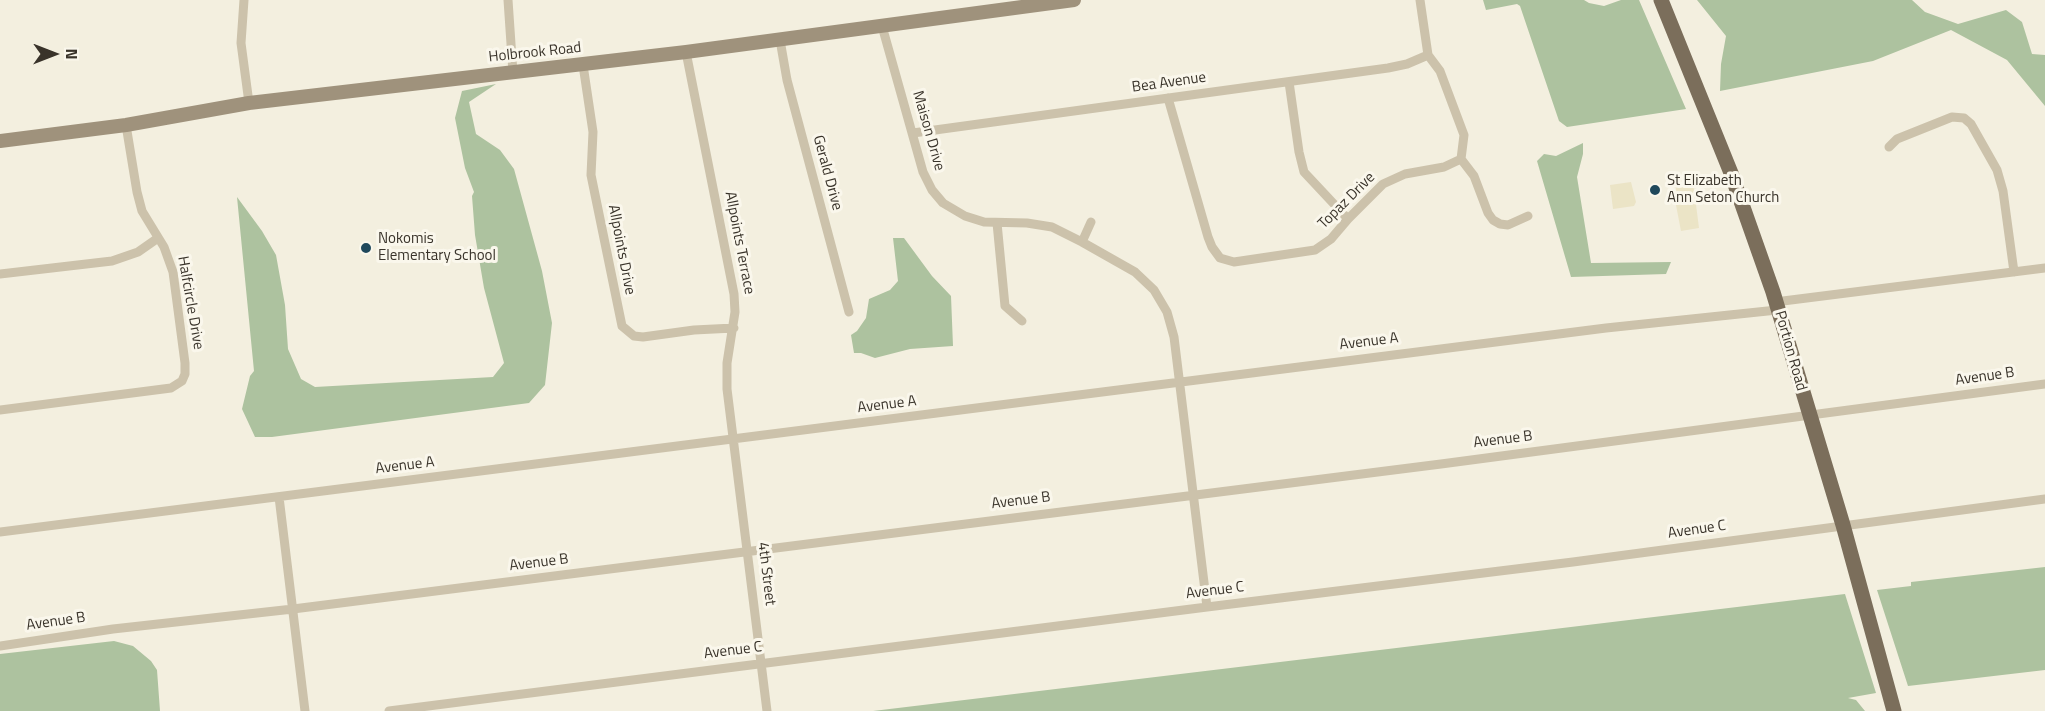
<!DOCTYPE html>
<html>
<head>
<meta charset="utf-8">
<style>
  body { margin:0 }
  #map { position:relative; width:2045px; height:711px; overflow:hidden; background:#f3efdf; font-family:"Titillium Web",sans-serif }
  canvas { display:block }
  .north { position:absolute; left:24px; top:24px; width:60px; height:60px; -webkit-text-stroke:4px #faf7ec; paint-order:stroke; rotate:90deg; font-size:16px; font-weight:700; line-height:24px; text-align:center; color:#39332a }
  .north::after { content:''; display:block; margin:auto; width:21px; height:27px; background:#39332a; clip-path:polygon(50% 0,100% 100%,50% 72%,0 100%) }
</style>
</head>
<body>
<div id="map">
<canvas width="2045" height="711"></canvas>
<div class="north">N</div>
</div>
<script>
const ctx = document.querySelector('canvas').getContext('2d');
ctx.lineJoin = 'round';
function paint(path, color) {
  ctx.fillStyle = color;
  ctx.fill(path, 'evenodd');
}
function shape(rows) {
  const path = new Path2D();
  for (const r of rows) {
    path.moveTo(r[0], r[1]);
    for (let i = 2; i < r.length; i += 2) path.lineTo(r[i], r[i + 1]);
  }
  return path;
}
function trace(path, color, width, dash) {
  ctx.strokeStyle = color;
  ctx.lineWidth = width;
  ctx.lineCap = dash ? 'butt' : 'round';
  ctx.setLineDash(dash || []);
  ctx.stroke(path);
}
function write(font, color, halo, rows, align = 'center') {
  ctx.font = font + ' "Titillium Web",sans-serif';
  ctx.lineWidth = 6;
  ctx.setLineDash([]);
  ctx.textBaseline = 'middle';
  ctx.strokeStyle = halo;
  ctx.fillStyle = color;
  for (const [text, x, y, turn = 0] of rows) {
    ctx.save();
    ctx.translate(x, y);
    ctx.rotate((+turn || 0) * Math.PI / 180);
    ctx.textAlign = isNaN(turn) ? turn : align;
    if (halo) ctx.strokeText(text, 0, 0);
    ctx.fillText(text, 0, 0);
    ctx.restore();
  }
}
const green = shape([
  [1483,0,1584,0,1589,3,1604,6,1621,0,1639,0,1686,109,1567,127,1559,121,1520,6,1517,4,1486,10],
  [1697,0,1912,0,1925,12,1958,24,2006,10,2022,22,2032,54,2045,55,2045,106,2007,60,1951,30,1873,61,1720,91,1721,64,1726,36],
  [496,84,469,102,476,134,500,150,514,169,542,271,552,323,545,385,529,403,272,437,255,437,242,409,250,376,254,371,237,197,262,231,276,255,285,305,288,349,301,379,315,387,493,377,504,363,484,288,475,235,472,196,474,192,465,168,455,118,462,91],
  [1583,143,1583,154,1577,177,1591,263,1671,262,1666,274,1571,277,1537,161,1544,154,1556,156],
  [893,238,904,238,932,276,951,296,953,346,910,349,875,358,861,353,854,353,851,335,857,331,866,318,869,299,890,290,898,281],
  [2045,567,2045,670,1908,686,1877,590,1911,586,1911,582],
  [1845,594,1876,693,1848,698,1856,700,1865,711,873,711],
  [114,641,133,646,151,661,157,670,160,711,0,711,0,654]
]);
const plaza = shape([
  [1684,172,1694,189,1699,228,1681,231,1675,200,1677,197,1675,181],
  [1631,182,1636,202,1634,206,1613,209,1610,185]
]);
const street = shape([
  [244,0,241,43,249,103],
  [508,0,513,73],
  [882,26,923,172,932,190,943,203,965,216,984,222,1027,223,1052,227,1082,242,1135,272,1154,290,1167,312,1174,337,1207,607],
  [780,40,787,80,849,312],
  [686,52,734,294,735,312,727,363,727,389,767,711],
  [583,65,593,132,591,175,622,326,634,336,643,337,694,330,734,328],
  [1289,82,1299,152,1304,172,1348,219],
  [1168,98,1208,237,1212,247,1220,258,1234,262,1315,250,1331,239,1348,219,1383,184,1405,174,1444,167,1461,159,1464,135,1440,71,1428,55,1420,0],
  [913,133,1388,68,1407,64,1428,55],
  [1889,147,1897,139,1952,117,1964,118,1971,124,1997,170,2003,191,2014,272],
  [1461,159,1474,176,1488,213,1493,220,1500,224,1508,225,1528,216],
  [997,223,1005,306,1022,321],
  [1082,242,1091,222],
  [0,274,112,261,138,252,158,238],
  [1775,302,2045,268],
  [0,410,171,388,182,381,185,374,185,363,173,272,164,247,142,211,137,192,126,125],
  [279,497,305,711],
  [0,532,1606,328,1777,310],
  [0,646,113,629,293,609,1441,464,2045,384],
  [389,711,1207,607,1573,562,2045,499]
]);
const secondary = shape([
  [0,141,126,125,249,103,686,52,1074,0]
]);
const primary = shape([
  [1661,0,1731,173,1773,292,1843,525,1894,711]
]);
const markers = [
  [1655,190,6,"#1f485b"],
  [366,248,6,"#1f485b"]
];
const streetNames = [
  ["Holbrook Road",535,53,-6],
  ["Bea Avenue",1169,83,-8],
  ["Maison Drive",928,131,74],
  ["Gerald Drive",827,173,75],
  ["Topaz Drive",1347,201,-45],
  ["Allpoints Terrace",739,243,79],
  ["Allpoints Drive",621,250,79],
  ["Halfcircle Drive",190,303,80],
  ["Avenue A",1369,342,-7],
  ["Portion Road",1790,351,74],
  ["Avenue B",1985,377,-8],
  ["Avenue A",887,405,-7],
  ["Avenue B",1503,440,-7],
  ["Avenue A",405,466,-7],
  ["Avenue B",1021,501,-7],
  ["Avenue C",1697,530,-8],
  ["Avenue B",539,563,-7],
  ["4th Street",766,574,83],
  ["Avenue C",1215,591,-7],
  ["Avenue B",56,622,-8],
  ["Avenue C",733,651,-7]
];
const poiNames = [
  ["St Elizabeth",1667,181],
  ["Ann Seton Church",1667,198],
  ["Nokomis",378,239],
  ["Elementary School",378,256]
];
paint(green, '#adc29f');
paint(plaza, '#ebe4c6');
trace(street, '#ccc2ab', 9);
trace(secondary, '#9f927c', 14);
trace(primary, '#7b6e5b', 15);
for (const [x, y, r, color] of markers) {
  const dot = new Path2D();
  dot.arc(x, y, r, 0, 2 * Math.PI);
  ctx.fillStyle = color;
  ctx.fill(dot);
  trace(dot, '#faf7ec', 2);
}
write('15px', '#39332a', '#faf7ec', streetNames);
write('15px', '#39332a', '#faf7ec', poiNames, 'left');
</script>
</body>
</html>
